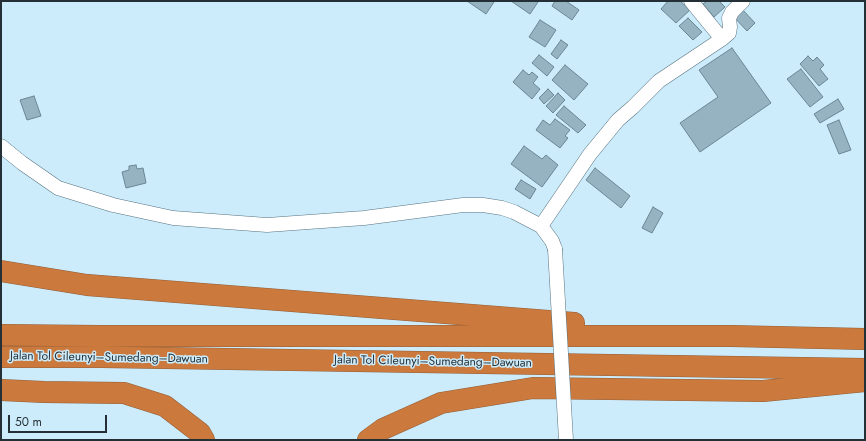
<!DOCTYPE html>
<html>
<head>
<meta charset="utf-8">
<style>
  body { margin:0 }
  #map { position:relative; width:866px; height:441px; overflow:hidden; background:#cdecfb; font-family:Jost,sans-serif }
  canvas { display:block }
  .frame { position:absolute; inset:0; border:2px solid #253036; pointer-events:none }
  .scale { position:absolute; left:8px; top:415px; width:99px; height:18px; box-sizing:border-box; border:2px solid #253036; border-top:0; padding-left:5px; font-size:12px; line-height:14px; white-space:nowrap; color:#253036; -webkit-text-stroke:3px #cdecfb; paint-order:stroke }
</style>
</head>
<body>
<div id="map">
<canvas width="866" height="441"></canvas>
<div class="frame"></div>
<div class="scale">50 m</div>
</div>
<script>
const ctx = document.querySelector('canvas').getContext('2d');
ctx.lineJoin = 'round';
function paint(path, color) {
  ctx.fillStyle = color;
  ctx.fill(path, 'evenodd');
}
function shape(rows) {
  const path = new Path2D();
  for (const r of rows) {
    path.moveTo(r[0], r[1]);
    for (let i = 2; i < r.length; i += 2) path.lineTo(r[i], r[i + 1]);
  }
  return path;
}
function trace(path, color, width, dash) {
  ctx.strokeStyle = color;
  ctx.lineWidth = width;
  ctx.lineCap = dash ? 'butt' : 'round';
  ctx.setLineDash(dash || []);
  ctx.stroke(path);
}
function write(font, color, halo, rows, align = 'center') {
  ctx.font = font + ' Jost,sans-serif';
  ctx.lineWidth = 3;
  ctx.setLineDash([]);
  ctx.textBaseline = 'middle';
  ctx.strokeStyle = halo;
  ctx.fillStyle = color;
  for (const [text, x, y, turn = 0] of rows) {
    ctx.save();
    ctx.translate(x, y);
    ctx.rotate((+turn || 0) * Math.PI / 180);
    ctx.textAlign = isNaN(turn) ? turn : align;
    if (halo) ctx.strokeText(text, 0, 0);
    ctx.fillText(text, 0, 0);
    ctx.restore();
  }
}
const building = shape([
  [467,1,492,1,494,2,486,14,467,1],
  [511,1,536,1,538,2,530,14,511,1],
  [555,1,566,1,579,10,572,20,552,6,555,1],
  [668,1,680,1,690,10,676,23,661,9,668,1],
  [707,1,719,1,725,7,714,17,703,4,707,1],
  [741,8,755,23,747,31,733,16,741,8],
  [688,18,702,32,693,40,679,26,688,18],
  [540,20,556,30,545,47,529,37,540,20],
  [561,40,568,45,557,59,551,54,561,40],
  [732,48,771,103,700,152,680,123,718,97,699,70,732,48],
  [539,55,554,67,547,76,532,63,539,55],
  [808,56,813,61,817,57,824,65,820,69,828,79,819,86,800,64,808,56],
  [565,65,588,84,574,100,552,80,565,65],
  [801,69,823,97,810,107,787,79,801,69],
  [523,70,529,75,532,72,538,77,533,83,540,89,532,99,513,82,523,70],
  [548,89,554,95,544,104,539,98,548,89],
  [558,93,565,100,553,113,546,106,558,93],
  [34,96,41,116,27,120,20,100,34,96],
  [838,99,844,109,820,123,814,114,838,99],
  [564,106,586,125,578,133,556,115,564,106],
  [555,119,570,130,565,136,568,138,560,148,536,130,543,120,550,125,555,119],
  [839,120,851,150,839,154,827,125,839,120],
  [524,146,542,159,546,155,558,165,542,187,511,164,524,146],
  [136,165,137,169,143,168,146,183,126,188,122,172,129,170,129,166,136,165],
  [595,168,630,196,621,208,586,180,595,168],
  [521,180,536,189,530,199,515,189,521,180],
  [653,207,663,213,652,233,642,228,653,207]
]);
const minor = shape([
  [691,1,722,39],
  [1,146,22,163,58,188,113,205,173,218,267,225,364,218,463,205,483,205,502,208,514,212,541,226,552,241,555,249],
  [541,226,590,154,618,120,633,107,659,81,722,39,729,33,730,27,729,18,732,12,743,1]
]);
const highway = shape([
  [1,271,87,285,574,323],
  [1,335,100,336,731,336,865,339],
  [1,357,101,357,865,369],
  [1,390,44,392,124,393,165,406,200,433,204,440],
  [368,440,383,429,441,403,533,388,763,391,865,381]
]);
const minorBridge = shape([
  [555,249,566,440]
]);
const streetNames = [
  ["Jalan Tol Cileunyi–Sumedang–Dawuan",109,358,1],
  ["Jalan Tol Cileunyi–Sumedang–Dawuan",433,362,1]
];
paint(building, '#96b3c1');
trace(building, '#6a8694', 1);
trace(minor, '#577380', 15);
trace(highway, '#915f3a', 22);
trace(minor, '#fff', 14);
trace(highway, '#cb793c', 21);
trace(minorBridge, '#577380', 15, []);
trace(minorBridge, '#fff', 14);
write('12px', '#253036', '#cdecfb', streetNames);
</script>
</body>
</html>
